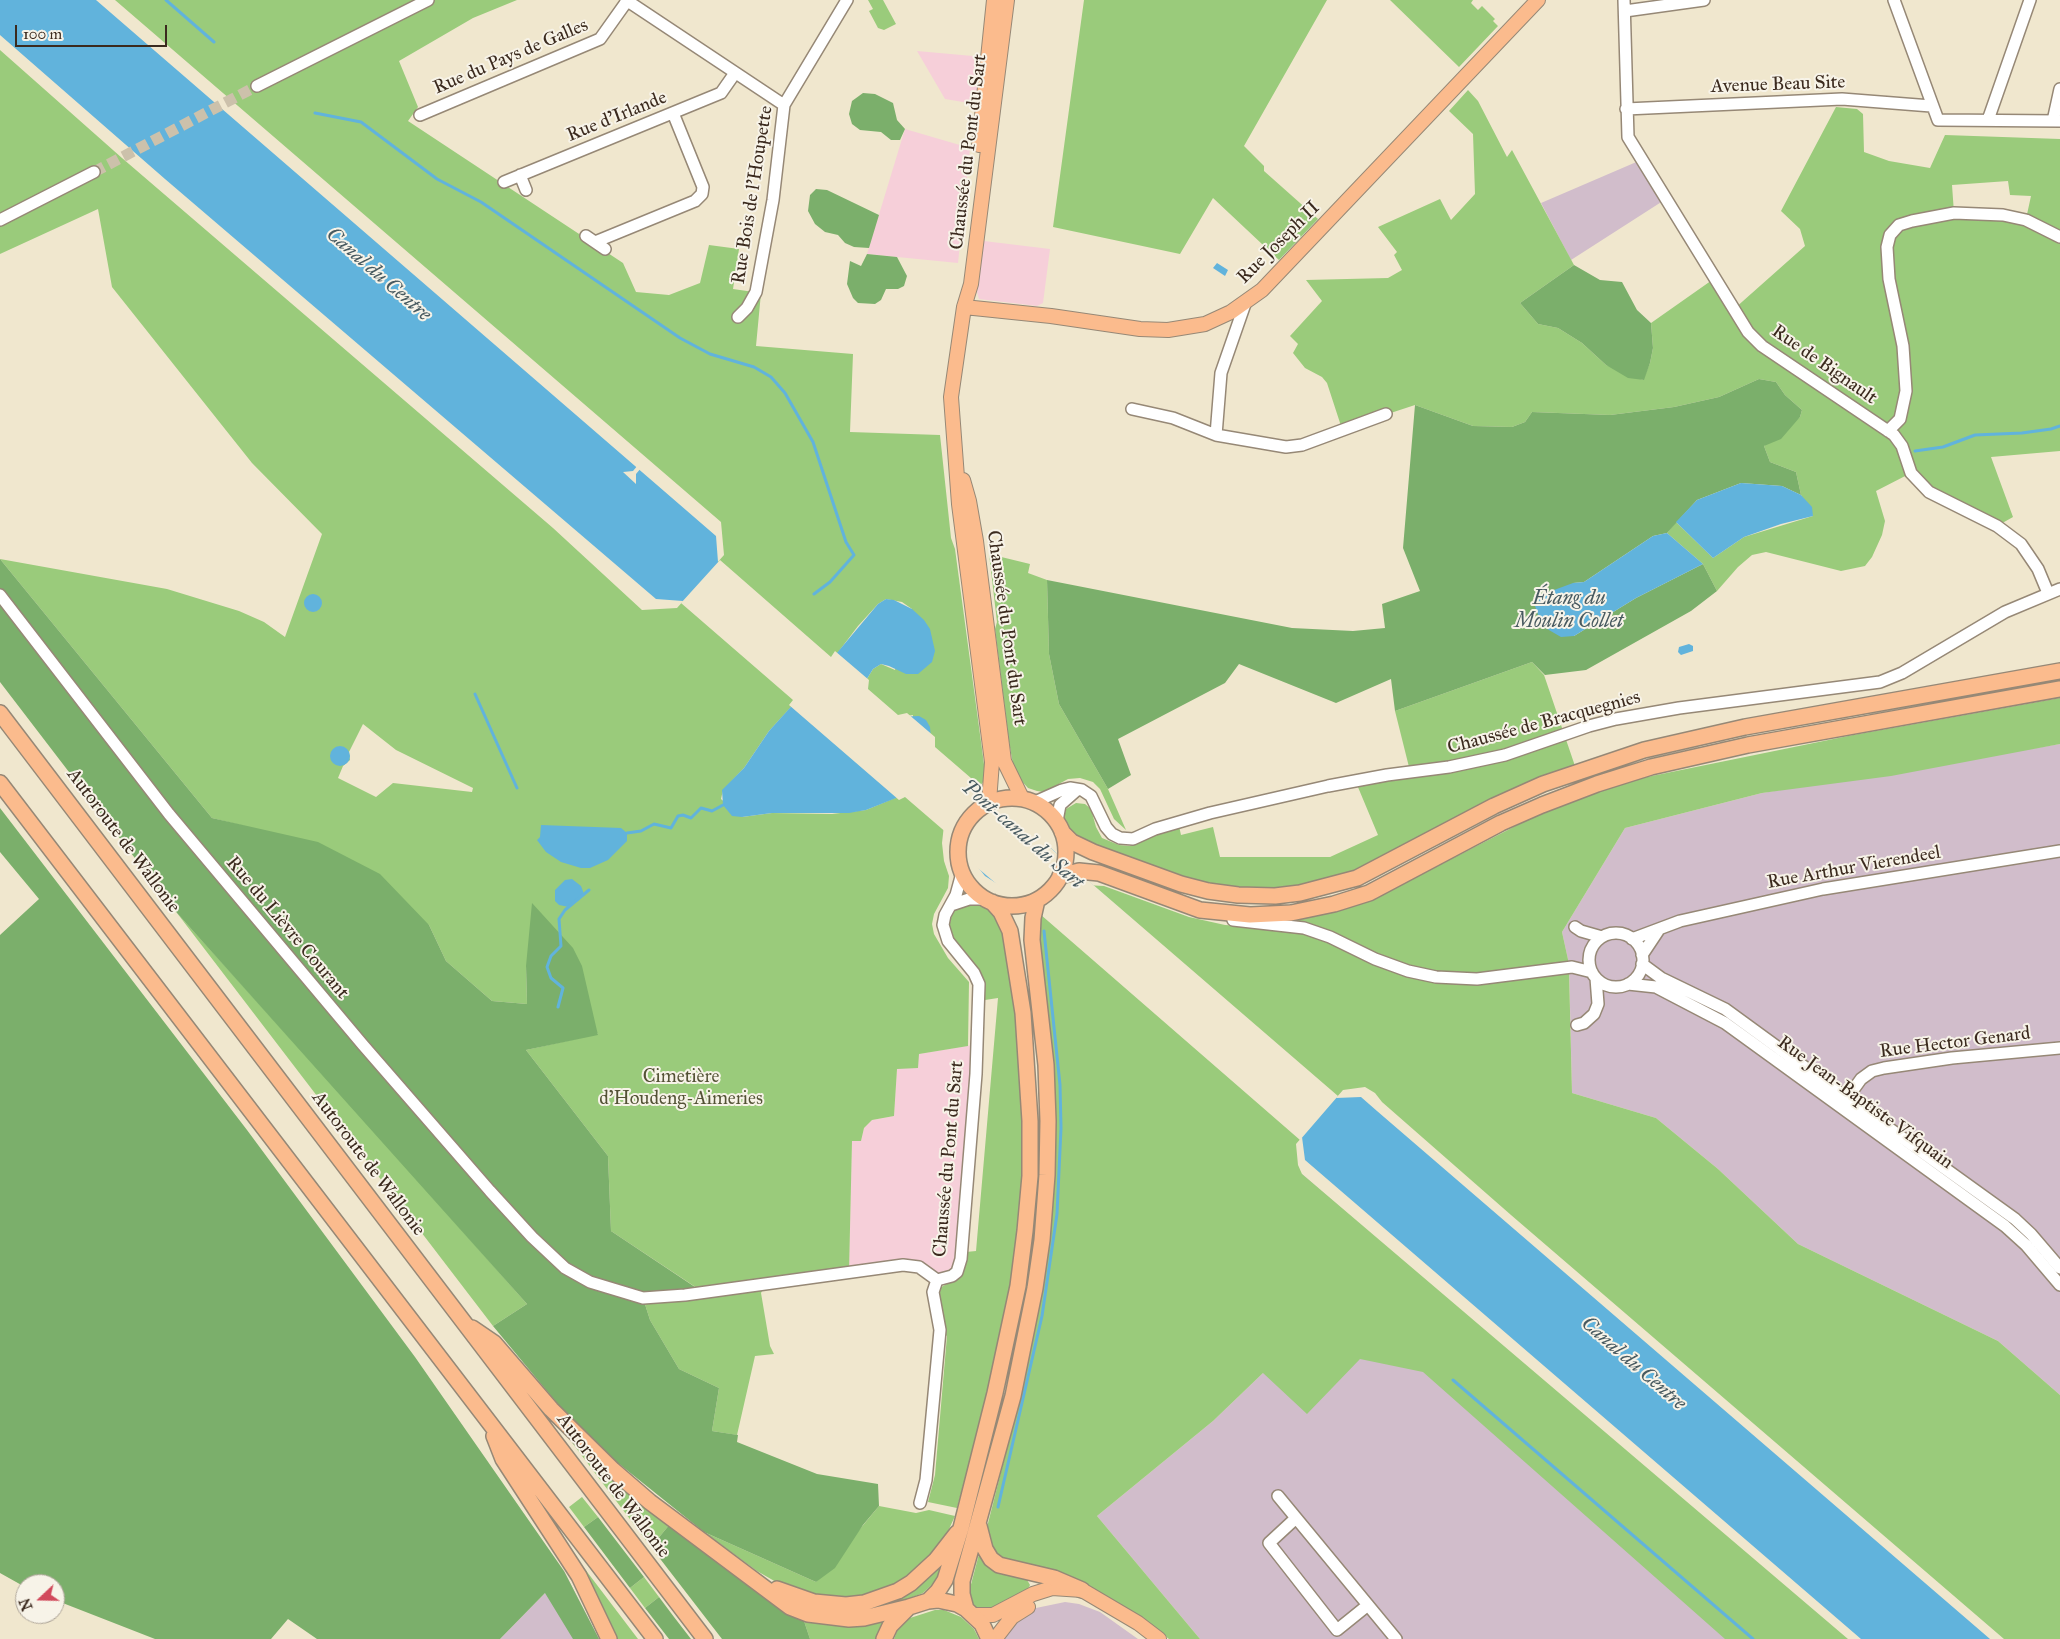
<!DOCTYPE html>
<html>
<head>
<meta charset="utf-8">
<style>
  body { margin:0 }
  #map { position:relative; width:2060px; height:1639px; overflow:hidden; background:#f0e7ce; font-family:"IM FELL Great Primer",serif }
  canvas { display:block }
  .north { position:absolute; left:15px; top:1574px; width:50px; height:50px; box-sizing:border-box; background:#f7f3e8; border:1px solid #aca397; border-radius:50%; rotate:249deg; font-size:14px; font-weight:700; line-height:20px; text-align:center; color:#3b2a1e }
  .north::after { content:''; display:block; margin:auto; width:18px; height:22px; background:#d1495b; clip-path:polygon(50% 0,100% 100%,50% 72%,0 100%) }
  .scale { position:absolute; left:15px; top:25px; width:152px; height:22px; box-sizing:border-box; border:2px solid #3b2a1e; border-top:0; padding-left:6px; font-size:15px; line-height:18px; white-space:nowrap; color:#3b2a1e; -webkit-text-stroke:4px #f7f3e8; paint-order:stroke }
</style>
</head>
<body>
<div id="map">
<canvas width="2060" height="1639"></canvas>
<div class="north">N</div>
<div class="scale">100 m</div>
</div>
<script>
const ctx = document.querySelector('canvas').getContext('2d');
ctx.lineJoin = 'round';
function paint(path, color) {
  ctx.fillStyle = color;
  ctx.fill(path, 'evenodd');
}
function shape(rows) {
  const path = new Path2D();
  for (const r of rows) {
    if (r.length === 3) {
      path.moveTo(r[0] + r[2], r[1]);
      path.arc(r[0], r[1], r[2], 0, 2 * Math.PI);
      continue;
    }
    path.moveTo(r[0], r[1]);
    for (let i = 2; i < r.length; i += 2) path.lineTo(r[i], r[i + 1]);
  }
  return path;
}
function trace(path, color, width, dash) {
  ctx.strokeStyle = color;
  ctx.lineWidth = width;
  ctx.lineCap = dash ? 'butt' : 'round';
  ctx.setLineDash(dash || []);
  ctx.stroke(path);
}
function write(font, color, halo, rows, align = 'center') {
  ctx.font = font + ' "IM FELL Great Primer",serif';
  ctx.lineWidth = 4;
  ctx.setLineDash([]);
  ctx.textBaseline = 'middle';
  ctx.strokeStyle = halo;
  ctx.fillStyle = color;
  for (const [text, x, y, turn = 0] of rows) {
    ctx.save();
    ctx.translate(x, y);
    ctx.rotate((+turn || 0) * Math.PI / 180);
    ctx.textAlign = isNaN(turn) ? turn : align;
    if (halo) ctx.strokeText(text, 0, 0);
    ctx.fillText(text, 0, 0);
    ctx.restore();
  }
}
const built = shape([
  [917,51,984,57,979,108,975,108,969,103,945,99],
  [905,129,970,148,958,263,867,254],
  [984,241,1050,249,1043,303,1037,306,979,299,977,292],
  [972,1045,957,1255,952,1267,945,1273,938,1274,930,1271,849,1268,852,1140,861,1141,864,1128,872,1120,894,1116,897,1069,918,1054]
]);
const industrial = shape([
  [1641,160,1666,199,1571,260,1541,203],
  [2060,744,2060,1395,1998,1341,1798,1244,1718,1169,1656,1118,1572,1093,1569,964,1562,932,1625,828,1762,793],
  [1302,1174,1839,1639,1200,1639,1097,1516,1213,1421,1263,1373],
  [564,1571,599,1639,500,1639,545,1593],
  [1065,1602,1079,1604,1100,1612,1138,1639,1002,1639,1020,1616,1036,1608]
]);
const green = shape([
  [115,0,517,0,473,18,399,61,418,107,408,121,623,263,636,292,669,295,700,283,709,245,739,249,733,289,761,293,756,346,853,354,850,432,940,435,951,538,955,549,986,779,944,825,942,843,944,861,949,876,948,888,934,914,932,924,934,934,948,958,969,982,968,1046,919,1054,918,1068,897,1069,894,1116,872,1120,864,1128,861,1141,852,1141,849,1272,765,1285,761,1293,770,1346,774,1354,755,1356,737,1435,712,1431,719,1388,679,1369,650,1320,643,1298,703,1292,611,1231,608,1156,526,1050,598,1034,526,966,527,1004,492,1001,446,961,429,925,248,827,212,818,0,559,167,589,239,611,264,622,285,637,322,534,252,463,112,287,98,209,0,254,0,50,122,158,553,528,642,610,677,608,724,555,721,522],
  [886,599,902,602,912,609,895,670,881,664,873,669,865,682,866,704,882,720,913,715,907,793,866,810,832,814,772,813,742,817,721,799,723,790,744,768,769,731,823,672,858,626,878,604],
  [363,724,396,750,473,788,472,792,393,783,376,797,338,778,343,766,350,760,349,752],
  [868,0,883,0,896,24,884,30,878,28,869,11,873,9],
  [1084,0,1327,0,1244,146,1264,166,1264,171,1318,219,1279,260,1213,198,1180,254,1053,227],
  [1390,0,1473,0,1471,3,1478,10,1482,6,1495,19,1493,21,1498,26,1459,67],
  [1468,90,1478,101,1507,157,1512,150,1574,265,1520,303,1538,324,1558,328,1582,343,1606,365,1643,380,1650,363,1653,348,1651,323,1715,278,1734,309,1805,246,1800,229,1781,211,1836,107,1857,109,1863,114,1864,152,1889,161,1930,168,1945,135,2060,139,2060,451,1991,457,2013,517,1997,526,1957,508,1911,473,1876,491,1885,521,1882,535,1872,557,1865,566,1841,571,1766,552,1752,555,1738,567,1717,591,1703,564,1667,533,1676,522,1713,558,1744,537,1813,516,1801,495,1796,472,1770,462,1764,446,1800,417,1802,410,1785,395,1776,382,1759,379,1719,397,1674,407,1610,415,1532,412,1525,422,1512,427,1473,426,1415,405,1342,429,1327,383,1322,377,1305,368,1293,353,1298,344,1290,336,1322,301,1306,280,1388,278,1402,270,1394,255,1397,252,1378,227,1440,199,1451,220,1475,194,1473,134,1449,111],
  [2008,181,2010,195,2031,196,2026,219,1954,213,1952,185],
  [989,554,1030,564,1028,573,1047,580,1049,654,1059,704,1108,789,1126,830,1114,819,1100,789,1093,782,1080,778,1068,779,1044,792,1037,791,1028,788,1019,778,1013,764,1009,742,995,629,997,622],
  [1532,662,1544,675,1575,766,1357,871,1328,881,1285,888,1241,889,1210,884,1183,878,1082,840,1066,825,1064,817,1066,809,1076,803,1085,804,1091,809,1096,827,1102,838,1119,845,1130,846,1179,826,1181,835,1213,827,1220,857,1330,857,1378,835,1355,780,1410,771,1395,711],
  [2060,698,2060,744,1891,776,1762,793,1625,828,1562,932,1569,964,1476,975,1454,974,1406,966,1278,921,1387,892,1537,815,1586,796,1642,778,1853,735],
  [1066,884,1104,886,1189,917,1225,925,1278,928,1328,939,1425,978,1569,970,1572,1093,1656,1118,1718,1169,1798,1244,1998,1341,2060,1395,2060,1639,2004,1639,1511,1215,1382,1102,1375,1093,1365,1087,1343,1090,1296,1144,1298,1165,1302,1174,1848,1639,1725,1639,1423,1372,1360,1359,1307,1414,1263,1373,1213,1421,1097,1516,1200,1639,1169,1639,1154,1627,999,1560,985,1535,1011,1433,1046,1251,1037,931,1044,903],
  [978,904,984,906,996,918,1004,938,1015,1003,1021,1060,1024,1150,1018,1237,1005,1319,990,1385,957,1508,928,1502,935,1475,947,1336,942,1332,938,1289,959,1277,966,1252,976,1251,998,998,985,1000,984,982,951,937,949,927,953,910,964,905],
  [177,913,384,1142,527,1304,493,1326],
  [570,1440,670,1524,651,1547],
  [582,1497,598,1517,584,1527,569,1507],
  [879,1506,916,1513,929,1510,955,1516,945,1538,936,1552,902,1583,859,1599,818,1598,783,1586,757,1571,704,1532,816,1582],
  [979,1554,987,1564,1000,1574,1026,1578,1030,1585,1028,1589,992,1611,979,1610,973,1604,969,1592],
  [575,1556,638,1639,616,1639],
  [945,1560,938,1579,923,1593,881,1610,853,1608],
  [644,1577,659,1597,645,1608,630,1588],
  [935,1610,944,1610,961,1617,974,1629,979,1639,894,1639,897,1631,910,1618],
  [803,1618,887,1618,876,1639,810,1639]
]);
const forest = shape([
  [863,93,875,94,893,103,897,120,905,129,900,140,891,140,881,132,860,130,852,124,849,114,852,101],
  [816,189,827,190,879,215,869,248,854,247,845,243,838,235,825,232,815,224,808,211,810,195],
  [867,254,897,257,907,276,904,286,898,289,886,289,881,300,875,304,858,303,853,298,847,284,850,261,861,266],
  [1574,265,1600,280,1622,282,1637,310,1651,323,1653,348,1650,363,1644,380,1628,378,1606,365,1582,343,1558,328,1538,324,1520,303],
  [1759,379,1776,382,1785,395,1802,410,1800,417,1781,439,1764,446,1770,462,1796,472,1801,495,1782,486,1741,483,1697,500,1667,533,1653,536,1584,582,1573,583,1574,636,1636,598,1703,564,1717,591,1691,611,1586,670,1545,675,1532,662,1395,711,1391,679,1336,703,1239,664,1225,683,1118,739,1131,775,1108,789,1059,704,1049,654,1047,580,1292,628,1353,631,1385,628,1382,604,1420,591,1403,548,1415,405,1473,426,1512,427,1525,422,1532,412,1610,415,1674,407,1719,397],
  [0,559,212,818,318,842,380,874,429,925,446,961,492,1001,527,1004,526,966,532,903,573,948,582,966,598,1035,526,1050,608,1156,611,1231,704,1293,643,1298,650,1320,679,1369,719,1388,712,1431,738,1435,737,1442,817,1474,878,1484,879,1506,863,1525,835,1568,816,1582,704,1532,603,1451,561,1408,493,1326,527,1304,177,913,0,682],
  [0,808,247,1130,415,1357,564,1571,599,1639,573,1639,545,1593,500,1639,317,1639,288,1619,271,1639,155,1639,55,1600,55,1584,25,1584,25,1587,0,1573,0,935,39,899,0,852],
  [598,1517,644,1577,630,1588,584,1527],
  [670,1524,803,1618,810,1639,722,1639,651,1547],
  [659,1597,674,1617,691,1639,669,1639,645,1608]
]);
const water = shape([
  [0,0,96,0,716,536,718,562,831,660,878,604,886,599,894,600,912,609,924,620,930,629,935,651,932,662,918,674,906,674,889,666,881,664,873,669,865,682,866,691,897,717,919,716,926,720,930,727,932,748,1045,843,1336,1098,1361,1097,1377,1111,1990,1639,1861,1639,1305,1160,1302,1137,1011,885,996,883,985,876,977,866,973,854,906,794,866,810,849,813,772,813,742,817,732,816,723,805,722,790,744,768,769,731,797,700,683,601,656,599,165,179,0,35],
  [1217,263,1228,270,1225,276,1213,268],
  [1741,483,1782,486,1801,495,1812,507,1813,516,1781,524,1744,537,1713,558,1676,522,1697,500],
  [1667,533,1703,564,1636,598,1574,636,1561,637,1542,626,1534,603,1546,593,1573,583,1584,582,1653,536],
  [313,603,9],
  [1689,644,1693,646,1693,651,1681,655,1678,652,1679,647],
  [340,756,10],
  [541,825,621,828,627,833,627,841,608,860,590,868,581,868,561,862,546,852,537,840,540,837],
  [572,879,581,886,584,894,569,907,559,905,555,901,555,890,565,880]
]);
const pier = shape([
  [638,465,641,468,636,474,636,484,623,472,633,471],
  [720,560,831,657,835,651,869,680,868,689,898,715,907,713,935,737,935,747,1008,810,1022,813,1043,831,1047,845,1338,1096,1300,1140,1010,888,999,886,973,864,970,853,905,797,899,800,789,705,793,700,681,603]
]);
const stream = shape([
  [166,0,214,42],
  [315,113,361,122,437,179,481,202,680,338,710,354,754,367,771,377,785,393,813,442,846,542,854,555,830,582,814,594],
  [1915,451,1943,447,1975,435,2022,433,2051,429,2060,426],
  [475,694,517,788],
  [627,833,641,831,654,824,671,828,678,816,683,815,691,818,701,808,712,811,723,805],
  [558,1007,563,988,551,978,547,967,551,956,561,946,559,919,565,910,589,890],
  [1453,1380,1753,1639],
  [998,1507,1042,1316,1057,1214,1061,1128,1060,1085,1044,931]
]);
const minorTunnel = shape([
  [94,172,257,86]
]);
const minor = shape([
  [626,0,784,105],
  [1624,0,1628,137,1748,332,1762,346,1894,435,1902,446,1911,473,1929,492,1997,526,2021,544,2038,569,2048,593],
  [1894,0,1938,120,2060,121],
  [1625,11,1704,0],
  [257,86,428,0],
  [1626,109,1842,99,1931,106],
  [420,115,600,39,627,1],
  [1988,120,2030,0],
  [2053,121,2060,89],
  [520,175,526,190],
  [504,182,721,93,735,73],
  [0,220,94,172],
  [586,236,605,249],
  [595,242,695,201,702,194,703,187,673,113],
  [738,317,747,308,756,292,773,200,784,105,847,0],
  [1132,409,1173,418,1216,435,1286,447,1302,445,1386,414],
  [1888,431,1900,419,1906,391,1903,346,1889,279,1887,247,1890,235,1899,225,1912,221,1954,213,2003,215,2026,220,2060,237],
  [1216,435,1221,373,1245,304],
  [0,595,169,814,363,1045,490,1191,532,1237,565,1268,590,1282,643,1298,685,1295,903,1265,919,1267,937,1280],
  [1035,802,1062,790,1070,788,1082,790,1091,796,1106,827,1112,834,1120,838,1133,839,1155,829,1210,813,1328,786,1387,775,1449,767,1505,755,1589,726,1616,719,1679,708,1880,682,1902,673,2005,612,2060,589],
  [1057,821,1060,805,1077,790],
  [951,905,969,899,984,899],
  [1233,920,1304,928,1330,937,1375,959,1408,971,1436,977,1477,979,1572,967,1592,972],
  [1575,927,1581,931,1602,937],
  [1616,960,27],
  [1632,939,1680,921,1823,889,2060,851],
  [1642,955,1658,931],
  [1642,964,1661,978,1725,1009,1847,1098,2015,1219,2031,1234,2060,1268],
  [1628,984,1656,987,1725,1023,2005,1226,2026,1245,2060,1285],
  [1577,1025,1584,1023,1594,1014,1598,1004,1596,978],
  [1843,1104,1861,1079,1872,1071,1884,1068,1952,1058,2060,1048],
  [937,1280,952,1276,957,1272,961,1259,976,1074,979,984,974,973,948,941,943,925,945,915,956,895,962,873],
  [1278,1496,1396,1639],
  [920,1503,926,1480,940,1330,933,1292,937,1280],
  [1296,1518,1269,1543,1337,1630,1368,1605]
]);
const major = shape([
  [979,145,994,0],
  [964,307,1051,316,1140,329,1168,330,1205,324,1231,312,1262,290,1538,0],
  [963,480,969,501,976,541,1004,761,1022,798],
  [989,802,992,762,959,504,951,397,964,307,971,284,1007,0],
  [974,1615,993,1615,1033,1594,1052,1588,1082,1590,1138,1623,1159,1639],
  [995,1639,1012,1617,1028,1607]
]);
const highway = shape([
  [0,713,705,1639],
  [0,783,655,1639],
  [1012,852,54],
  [1062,832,1072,842,1093,852,1181,884,1208,891,1238,895,1275,896,1300,893,1357,878,1494,806,1543,784,1644,750,1745,727,2060,671],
  [1060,876,1079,871,1099,873,1200,910,1250,915,1291,913,1334,904,1369,893,1501,823,1542,805,1597,784,1651,767,1748,745,2060,689],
  [472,1328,494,1343,551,1409,613,1470,650,1502,790,1607,808,1614,849,1619,864,1618,909,1607],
  [494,1436,503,1459,579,1576,609,1639],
  [979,1526,985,1549,991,1559,999,1565,1054,1578,1082,1590],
  [777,1589,814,1602,846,1605,864,1603,898,1591,911,1583,936,1560,957,1533],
  [928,1601,938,1591,945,1580,961,1528,995,1393,1018,1286,1025,1231,1030,1176,1030,1121,1023,1013,1010,931,1001,912,992,902],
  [966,1609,962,1594,962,1581,1013,1396,1035,1288,1042,1240,1047,1175,1048,1121,1046,1065,1032,940,1033,918,1037,900],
  [884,1639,890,1626,909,1607,928,1601,938,1600,957,1604,966,1609,982,1624,989,1639]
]);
const streetNames = [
  ["Rue du Pays de Galles",511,57,-23],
  ["Avenue Beau Site",1778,85,-2],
  ["Rue d'Irlande",617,117,-22],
  ["Chaussée du Pont du Sart",969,152,-83],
  ["Rue Bois de l'Houpette",753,195,-81],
  ["Rue Joseph II",1279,243,-45],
  ["Rue de Bignault",1824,365,35],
  ["Chaussée du Pont du Sart",1006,628,82],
  ["Chaussée de Bracquegnies",1544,723,-15],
  ["Autoroute de Wallonie",123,841,53],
  ["Rue Arthur Vierendeel",1854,868,-10],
  ["Rue du Lièvre Courant",287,928,50],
  ["Rue Hector Genard",1955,1043,-7],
  ["Rue Jean-Baptiste Vifquain",1865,1103,36],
  ["Chaussée du Pont du Sart",949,1159,-85],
  ["Autoroute de Wallonie",368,1164,53],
  ["Autoroute de Wallonie",613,1486,53]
];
const parkNames = [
  ["Cimetière",681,1077],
  ["d'Houdeng-Aimeries",681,1099]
];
const waterNames = [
  ["Canal du Centre",378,275,41],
  ["Étang du",1569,599],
  ["Moulin Collet",1569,622],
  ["Pont-canal du Sart",1022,835,41],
  ["Canal du Centre",1633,1364,41]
];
paint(built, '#f6cfd9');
paint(industrial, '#d1bdcb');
paint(green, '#9acb7b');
paint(forest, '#7baf6b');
paint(water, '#61b3dc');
paint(pier, '#f0e7ce');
trace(stream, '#61b3dc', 3);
trace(minorTunnel, '#ccc1ab', 11, [11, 5.5]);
trace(minor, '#968876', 14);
trace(major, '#968876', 16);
trace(highway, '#968876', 18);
trace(minor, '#fff', 11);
trace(major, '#fbbb8d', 14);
trace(highway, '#fbbb8d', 15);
write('19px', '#3b2a1e', '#f7f3e8', streetNames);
write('19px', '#535235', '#f7f3e8', parkNames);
write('italic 20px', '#485a60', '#f7f3e8', waterNames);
</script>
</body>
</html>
